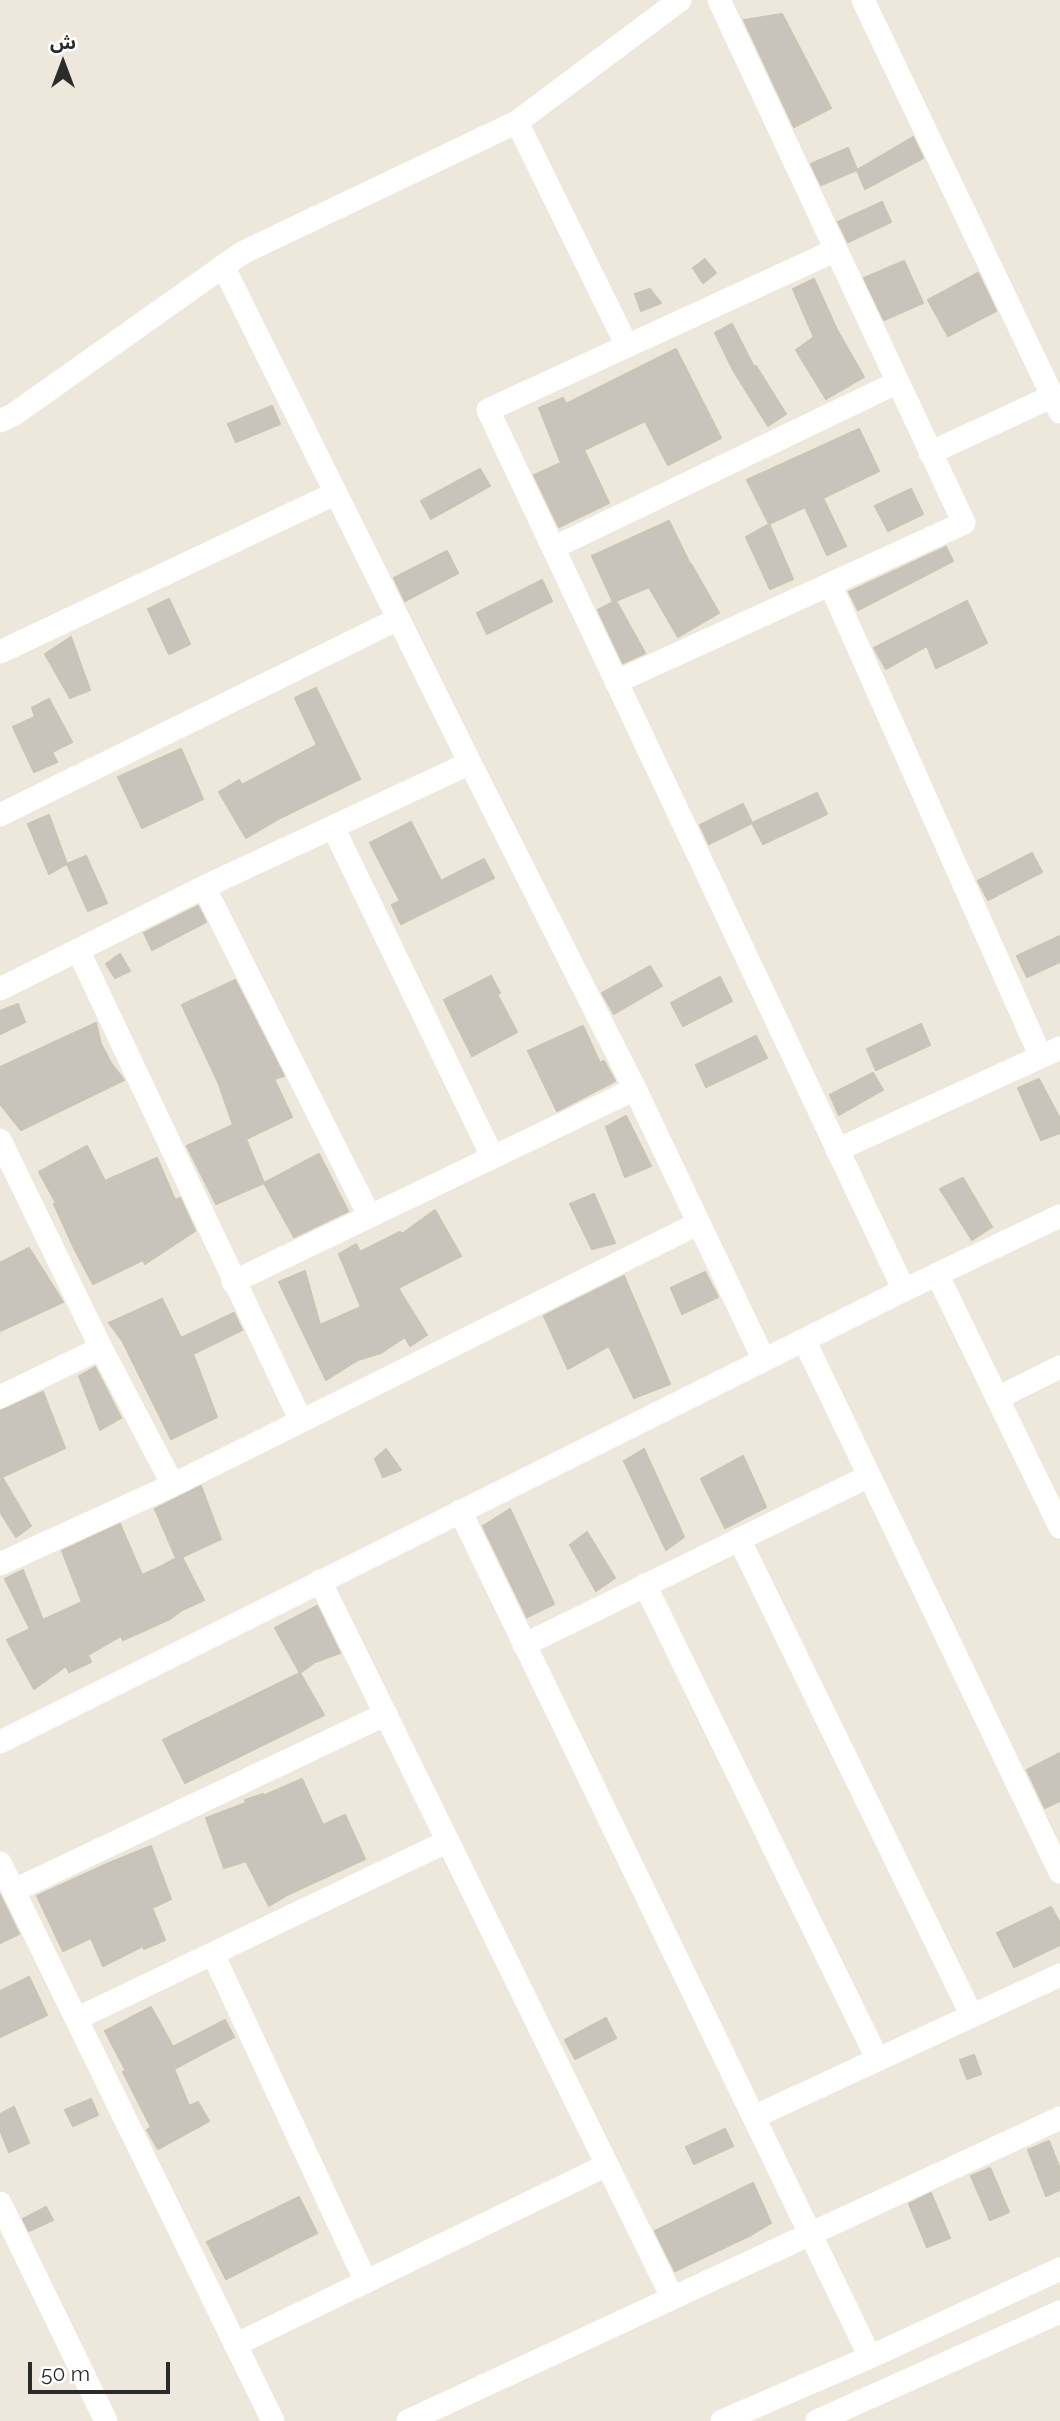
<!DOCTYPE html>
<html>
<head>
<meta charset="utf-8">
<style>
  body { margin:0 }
  #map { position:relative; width:1060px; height:2421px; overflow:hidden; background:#eee8dc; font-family:Raleway,"Noto Sans Arabic",sans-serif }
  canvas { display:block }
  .north { position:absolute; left:28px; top:28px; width:70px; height:70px; -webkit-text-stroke:5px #fff; paint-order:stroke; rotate:0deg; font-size:19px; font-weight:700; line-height:28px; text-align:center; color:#2b2b2b }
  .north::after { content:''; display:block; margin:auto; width:24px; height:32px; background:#2b2b2b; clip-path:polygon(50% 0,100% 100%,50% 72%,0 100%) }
  .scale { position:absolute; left:28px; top:2362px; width:142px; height:32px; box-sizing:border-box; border:4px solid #2b2b2b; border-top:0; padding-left:9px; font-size:21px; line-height:24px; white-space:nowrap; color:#2b2b2b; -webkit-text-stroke:5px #fff; paint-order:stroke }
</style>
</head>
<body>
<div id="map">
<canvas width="1060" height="2421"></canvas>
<div class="north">ش</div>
<div class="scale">50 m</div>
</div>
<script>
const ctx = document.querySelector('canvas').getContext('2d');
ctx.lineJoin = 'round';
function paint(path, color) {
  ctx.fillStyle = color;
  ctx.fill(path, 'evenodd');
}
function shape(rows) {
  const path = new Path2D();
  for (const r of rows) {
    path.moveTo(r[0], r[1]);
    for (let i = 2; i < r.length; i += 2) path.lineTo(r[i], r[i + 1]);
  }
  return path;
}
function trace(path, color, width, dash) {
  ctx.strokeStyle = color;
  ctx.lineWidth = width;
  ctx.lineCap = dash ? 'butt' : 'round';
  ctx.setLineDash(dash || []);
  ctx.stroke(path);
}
const building = shape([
  [782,14,831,108,794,127,744,20,782,14],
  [913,137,923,158,865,189,857,170,913,137],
  [848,148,857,170,821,185,811,164,848,148],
  [882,202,891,222,848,242,838,222,882,202],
  [705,259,716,273,703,283,693,268,705,259],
  [904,261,923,303,884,320,864,278,904,261],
  [978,273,996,311,948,336,928,300,978,273],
  [814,279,837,330,864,377,826,399,796,350,814,337,793,289,814,279],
  [650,289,661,303,641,311,635,294,650,289],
  [732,324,754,367,756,366,786,414,768,426,733,370,715,333,732,324],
  [676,349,721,438,668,465,645,421,584,450,609,503,559,527,534,475,561,463,539,408,563,398,566,404,676,349],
  [272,406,280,424,236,442,228,424,272,406],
  [859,429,879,471,823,498,846,546,827,555,805,507,769,524,747,480,859,429],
  [480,469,490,486,431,519,421,501,480,469],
  [911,489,923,514,888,531,875,506,911,489],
  [669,521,690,564,691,564,719,613,678,637,649,587,616,601,645,653,623,663,598,610,613,602,592,556,669,521],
  [769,524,793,579,770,589,746,537,769,524],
  [946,547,953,561,858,610,849,592,946,547],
  [447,551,458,573,405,601,394,578,447,551],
  [542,580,552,601,487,634,477,613,542,580],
  [169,599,190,644,169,654,148,609,169,599],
  [967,601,987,643,936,668,927,646,886,669,874,648,967,601],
  [71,637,90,690,70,698,45,654,71,637],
  [316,688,360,779,282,817,246,838,219,792,239,780,242,785,317,745,295,698,316,688],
  [49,699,72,742,52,752,57,762,34,772,13,727,35,717,32,708,49,699],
  [181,749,203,799,142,828,118,777,181,749],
  [817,793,827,814,763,844,752,823,817,793],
  [743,804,752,823,709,844,700,825,743,804],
  [49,815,67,864,49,874,28,824,49,815],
  [411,822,441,881,484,859,494,878,401,924,392,905,400,901,370,843,411,822],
  [1032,853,1042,872,988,900,978,881,1032,853],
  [86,856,107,903,88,911,67,864,86,856],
  [198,906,206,922,152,950,144,933,198,906],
  [1060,936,1060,962,1027,977,1017,956,1060,936],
  [120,954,130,971,115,978,106,964,120,954],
  [650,966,662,986,614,1014,602,993,650,966],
  [491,976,500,993,497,994,517,1032,472,1056,444,1000,491,976],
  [720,977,732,1001,683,1026,671,1003,720,977],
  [235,980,284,1076,274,1079,292,1117,246,1139,264,1183,216,1204,187,1146,233,1125,218,1082,182,1005,235,980],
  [18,1004,25,1022,0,1034,0,1011,18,1004],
  [96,1023,101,1044,111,1063,124,1080,21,1130,0,1104,0,1067,96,1023],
  [921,1024,930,1045,876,1070,867,1049,921,1024],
  [583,1026,600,1063,604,1061,615,1081,557,1111,528,1051,583,1026],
  [756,1036,767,1058,706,1087,696,1065,756,1036],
  [873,1073,883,1090,839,1115,830,1095,873,1073],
  [1039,1079,1060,1119,1060,1133,1041,1140,1018,1088,1039,1079],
  [626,1116,651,1166,625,1177,606,1127,626,1116],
  [87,1146,105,1181,157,1158,175,1200,180,1198,195,1231,145,1264,143,1260,93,1284,74,1248,54,1204,56,1203,39,1172,87,1146],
  [319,1154,348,1211,294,1237,264,1183,319,1154],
  [963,1178,992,1227,972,1240,940,1189,963,1178],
  [594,1194,615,1243,592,1249,570,1204,594,1194],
  [435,1210,461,1256,398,1288,427,1335,410,1346,405,1337,381,1353,358,1360,326,1380,279,1282,305,1271,320,1325,361,1307,339,1254,356,1244,360,1252,400,1232,402,1234,435,1210],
  [29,1248,63,1302,0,1331,0,1263,29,1248],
  [705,1272,718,1297,682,1314,671,1288,705,1272],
  [624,1276,670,1384,634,1398,609,1346,568,1369,544,1316,624,1276],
  [162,1299,181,1338,234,1313,242,1330,193,1354,217,1417,171,1439,123,1342,109,1323,162,1299],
  [95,1367,121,1418,100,1430,79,1376,95,1367],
  [43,1392,65,1448,2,1477,31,1526,16,1537,0,1512,0,1411,43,1392],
  [386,1449,401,1470,383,1477,375,1459,386,1449],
  [644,1449,684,1537,666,1550,624,1461,644,1449],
  [743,1456,766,1507,725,1528,701,1479,743,1456],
  [201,1486,221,1539,182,1557,204,1600,182,1610,170,1619,123,1640,121,1636,88,1655,91,1662,69,1672,66,1666,34,1689,7,1640,30,1629,5,1579,23,1570,43,1620,82,1602,62,1551,120,1524,142,1575,160,1567,176,1558,155,1509,201,1486],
  [510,1509,554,1604,527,1617,483,1526,510,1509],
  [587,1532,615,1578,596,1591,570,1545,587,1532],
  [317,1606,340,1653,315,1662,300,1673,275,1628,317,1606],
  [300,1673,324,1715,185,1783,163,1740,300,1673],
  [1060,1753,1060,1801,1045,1808,1027,1770,1060,1753],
  [302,1779,323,1825,345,1815,365,1859,287,1895,269,1906,246,1861,224,1868,206,1818,246,1803,245,1800,263,1794,263,1796,302,1779],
  [151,1846,171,1899,152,1908,165,1940,144,1949,143,1946,103,1966,91,1938,63,1951,37,1896,109,1863,151,1846],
  [0,1895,19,1934,0,1943,0,1895],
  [1051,1907,1060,1923,1060,1945,1014,1967,997,1933,1051,1907],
  [29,1977,47,2015,0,2037,0,1991,29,1977],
  [151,2007,173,2047,225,2020,234,2037,174,2069,189,2106,198,2102,209,2121,158,2149,147,2130,151,2127,123,2072,126,2071,105,2031,151,2007],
  [606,2018,616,2038,575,2059,565,2040,606,2018],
  [974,2055,981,2074,967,2079,960,2060,974,2055],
  [91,2099,98,2115,73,2126,65,2110,91,2099],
  [14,2107,29,2143,9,2152,0,2130,0,2114,14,2107],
  [725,2129,733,2146,694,2164,686,2147,725,2129],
  [1049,2141,1060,2169,1060,2190,1046,2196,1028,2150,1049,2141],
  [990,2168,1009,2212,990,2220,971,2176,990,2168],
  [753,2183,771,2223,751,2235,675,2271,655,2231,753,2183],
  [931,2193,950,2238,927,2247,909,2204,931,2193],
  [299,2197,317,2233,226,2279,207,2242,299,2197],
  [46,2207,53,2220,29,2231,23,2219,46,2207]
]);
const minor = shape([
  [863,0,1060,412],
  [517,122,627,346],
  [836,250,488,410,904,1290],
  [223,266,470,763,635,1089,764,1360],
  [0,421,13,415,242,253,517,122,680,0],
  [930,453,1053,396],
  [553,548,898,382],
  [830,584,1041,1057],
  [0,652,336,493],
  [616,682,964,523,719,0],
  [0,815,398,619],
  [333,827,492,1156],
  [204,887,369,1215],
  [78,950,301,1421],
  [0,989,204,887,470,763],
  [0,1140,101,1348,173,1485],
  [837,1150,1060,1048],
  [937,1274,1060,1527],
  [233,1282,635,1089],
  [804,1340,1060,1872],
  [0,1397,101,1348],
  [997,1398,1060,1367],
  [460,1511,870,2357],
  [739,1539,972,2016],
  [0,1564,173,1485,699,1223],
  [320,1581,672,2297],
  [645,1585,878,2060],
  [524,1645,869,1476],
  [0,1742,904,1290,1060,1216],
  [0,1863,273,2421],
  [15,1890,386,1714],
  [213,1954,366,2282],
  [76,2019,448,1841],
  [754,2117,1060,1975],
  [0,2203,106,2421],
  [235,2345,607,2165],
  [408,2421,1060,2118],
  [722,2421,870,2357,1060,2269],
  [817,2421,1060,2312]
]);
paint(building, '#c9c4bb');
trace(building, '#c9c4b5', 2);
trace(minor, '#fff', 23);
</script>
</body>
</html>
